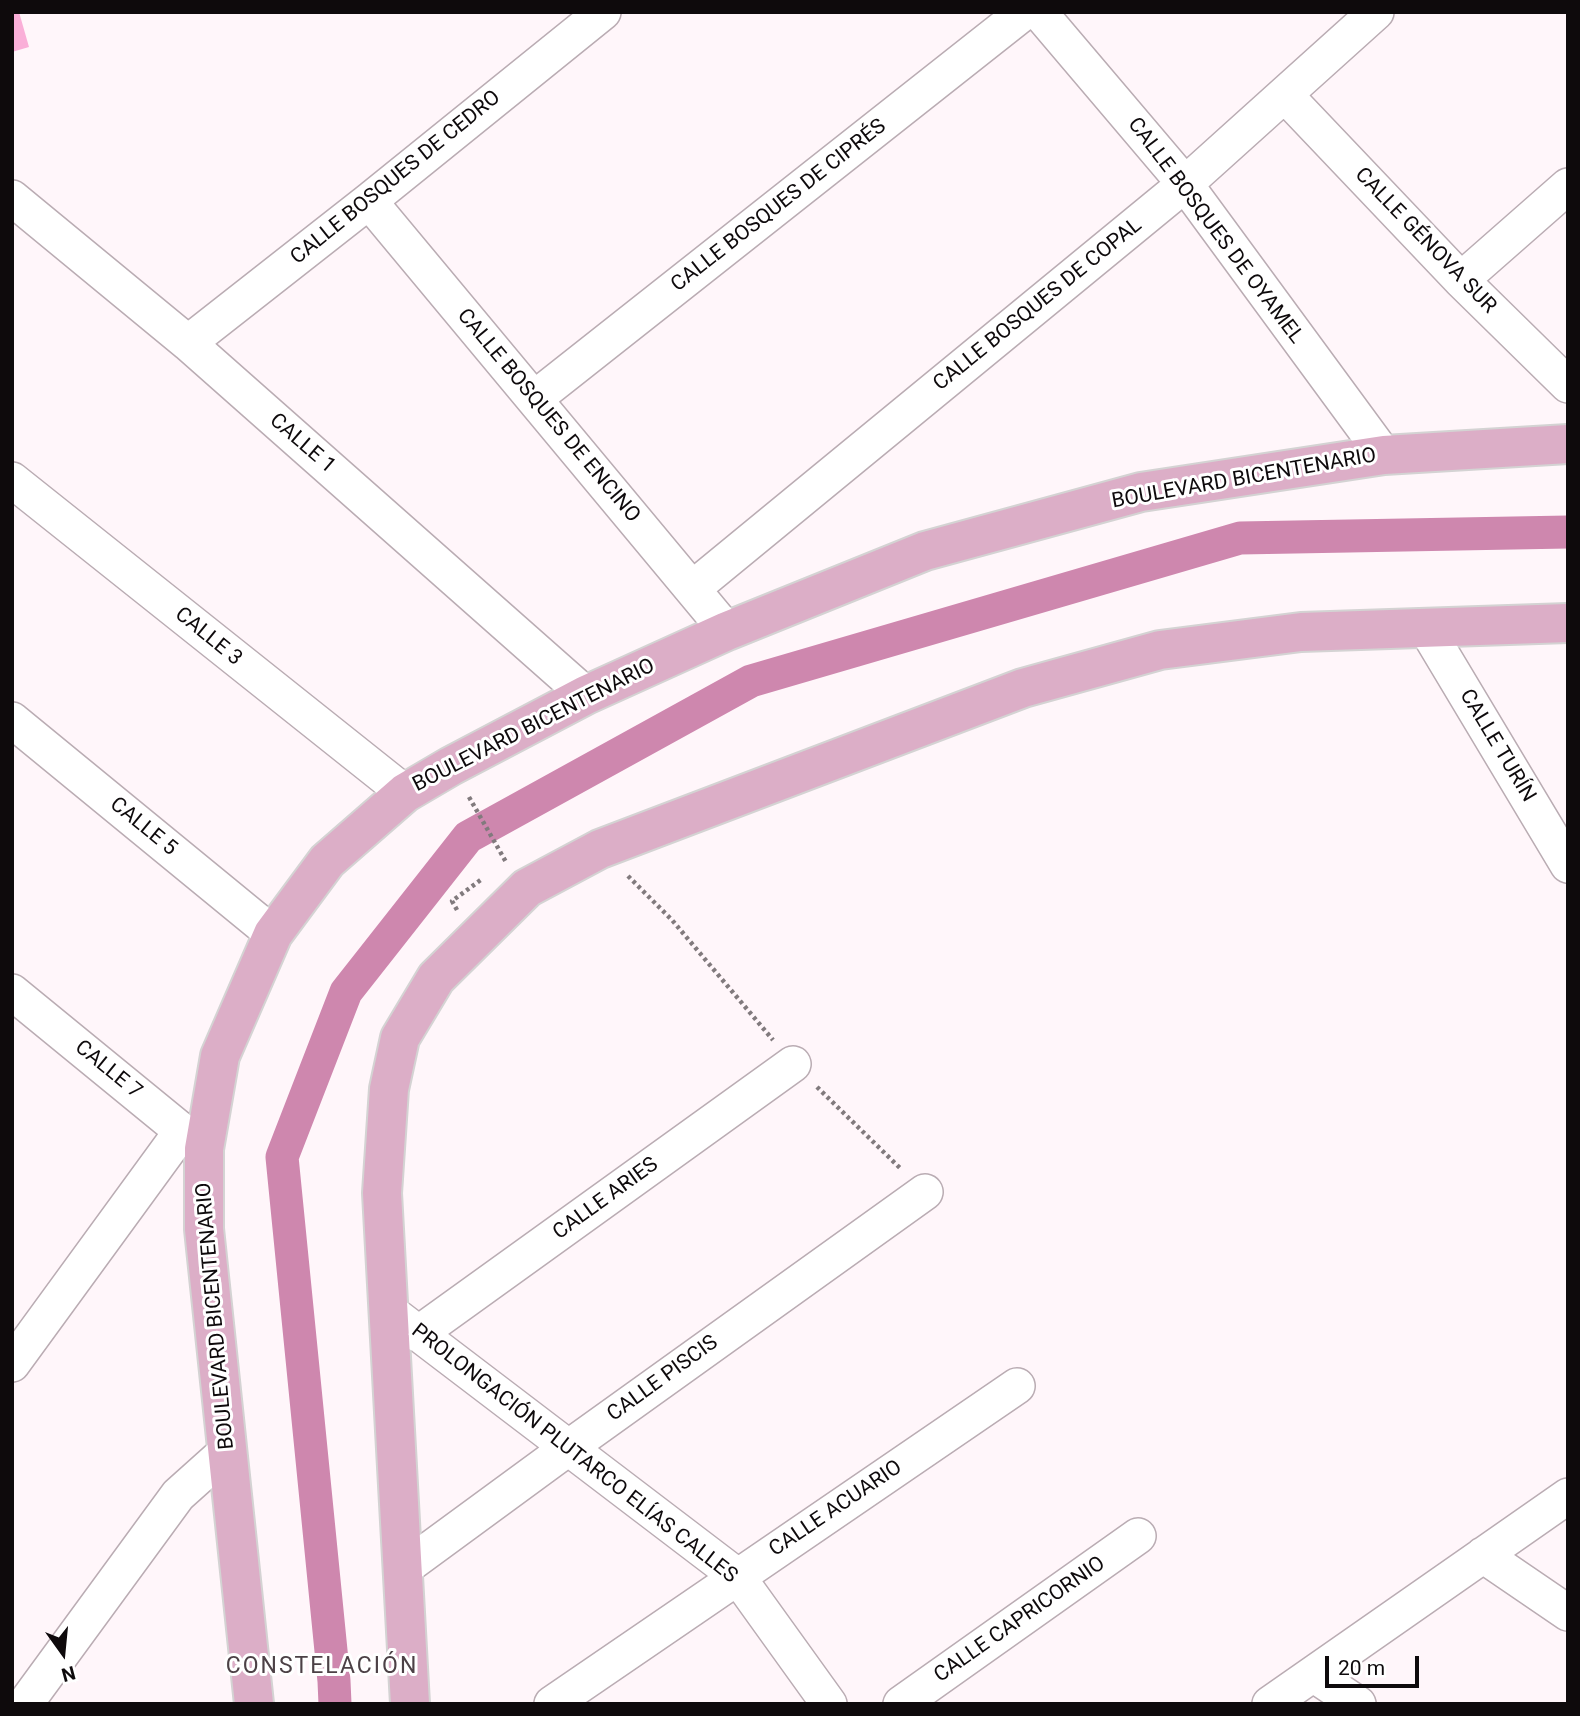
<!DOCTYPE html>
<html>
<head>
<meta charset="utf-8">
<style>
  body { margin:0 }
  #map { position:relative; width:1580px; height:1716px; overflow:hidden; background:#fff6fa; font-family:Roboto,sans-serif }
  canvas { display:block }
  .frame { position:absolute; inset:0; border:14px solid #0e0a0c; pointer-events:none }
  .north { position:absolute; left:28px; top:1618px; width:70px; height:70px; -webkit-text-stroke:5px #fff; paint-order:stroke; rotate:165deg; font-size:19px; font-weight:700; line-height:28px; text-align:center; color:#0e0a0c }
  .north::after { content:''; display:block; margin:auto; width:24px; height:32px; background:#0e0a0c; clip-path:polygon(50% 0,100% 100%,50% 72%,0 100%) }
  .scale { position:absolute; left:1325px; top:1656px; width:94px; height:32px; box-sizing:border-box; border:4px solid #0e0a0c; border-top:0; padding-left:9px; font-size:21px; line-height:24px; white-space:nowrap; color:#0e0a0c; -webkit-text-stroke:5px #fff; paint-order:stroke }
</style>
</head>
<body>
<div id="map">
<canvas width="1580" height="1716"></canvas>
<div class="frame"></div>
<div class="north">N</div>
<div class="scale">20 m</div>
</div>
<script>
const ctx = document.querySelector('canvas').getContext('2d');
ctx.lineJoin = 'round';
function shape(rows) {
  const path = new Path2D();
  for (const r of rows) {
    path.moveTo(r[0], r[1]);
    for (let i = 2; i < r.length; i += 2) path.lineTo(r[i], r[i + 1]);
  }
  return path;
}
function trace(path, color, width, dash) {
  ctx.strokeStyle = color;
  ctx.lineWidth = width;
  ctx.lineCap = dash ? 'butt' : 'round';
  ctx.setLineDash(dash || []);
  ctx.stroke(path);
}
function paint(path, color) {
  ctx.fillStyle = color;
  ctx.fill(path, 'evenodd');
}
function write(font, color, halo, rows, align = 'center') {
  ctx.font = font + ' Roboto,sans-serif';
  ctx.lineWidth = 6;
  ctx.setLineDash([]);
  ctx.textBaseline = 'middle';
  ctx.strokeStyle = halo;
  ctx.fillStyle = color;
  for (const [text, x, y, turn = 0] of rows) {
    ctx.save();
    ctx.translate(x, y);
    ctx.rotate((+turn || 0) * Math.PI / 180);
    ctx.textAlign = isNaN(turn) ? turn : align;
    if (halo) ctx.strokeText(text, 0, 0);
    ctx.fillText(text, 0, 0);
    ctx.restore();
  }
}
const canal = shape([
  [335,1704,334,1681,282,1157,346,992,468,837,751,681,1240,538,1568,532]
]);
const building = shape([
  [12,12,19,12,29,47,12,52]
]);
const path = shape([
  [469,797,506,862],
  [628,876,672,920,773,1040],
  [457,910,452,901,482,879],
  [817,1087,901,1169]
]);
const minor = shape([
  [1039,12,1185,184,1384,455],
  [1285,95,1461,280,1568,385],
  [12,198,188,343,586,695],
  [369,201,727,631],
  [1461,280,1568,186],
  [188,343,369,201,603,12],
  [534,399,1024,12],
  [12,480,405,793],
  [692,589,1185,184,1376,12],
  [1426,628,1568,865],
  [12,720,273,934],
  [12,992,199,1145],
  [389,1311,737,1576,829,1704],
  [418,1334,793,1064],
  [12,1364,182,1131],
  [1483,1555,1568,1613],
  [403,1569,568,1448,925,1192],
  [1313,1674,1358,1704],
  [25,1704,178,1495,226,1452],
  [552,1704,1017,1386],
  [901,1704,1138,1536],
  [1270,1704,1568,1496]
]);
const major = shape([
  [254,1704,204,1229,204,1149,220,1056,273,934,327,861,405,793,451,766,586,695,727,631,925,551,1141,492,1384,455,1568,444],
  [410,1704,382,1193,389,1089,400,1038,436,978,527,888,600,849,1023,688,1160,650,1301,632,1568,623]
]);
const streetNames = [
  ["CALLE BOSQUES DE CEDRO",396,178,-39],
  ["CALLE BOSQUES DE CIPRÉS",779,206,-38],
  ["CALLE BOSQUES DE OYAMEL",1215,231,53],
  ["CALLE GÉNOVA SUR",1425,241,46],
  ["CALLE BOSQUES DE COPAL",1038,305,-39],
  ["CALLE BOSQUES DE ENCINO",548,416,50],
  ["CALLE 1",302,444,41],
  ["BOULEVARD BICENTENARIO",1244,479,-10],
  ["CALLE 3",208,637,39],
  ["BOULEVARD BICENTENARIO",534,726,-27],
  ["CALLE TURÍN",1497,746,59],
  ["CALLE 5",143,827,39],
  ["CALLE 7",108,1070,39],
  ["CALLE ARIES",606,1199,-36],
  ["BOULEVARD BICENTENARIO",216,1316,-95],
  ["CALLE PISCIS",663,1379,-36],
  ["PROLONGACIÓN PLUTARCO ELÍAS CALLES",574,1454,38],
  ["CALLE ACUARIO",836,1509,-34],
  ["CALLE CAPRICORNIO",1020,1620,-35]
];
const neighbourhoodNames = [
  ["CONSTELACIÓN",322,1667]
];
trace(canal, '#ce87ae', 33);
paint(building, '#faafd8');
trace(minor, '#baacb3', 38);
trace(major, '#d4d3d3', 42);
trace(path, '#817a7d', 4.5, [3.5, 3.5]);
trace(minor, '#fff', 35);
trace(major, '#dcaec7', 38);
write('21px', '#0e0a0c', '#fff', streetNames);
ctx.letterSpacing = '2px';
write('23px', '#4c4146', '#fff', neighbourhoodNames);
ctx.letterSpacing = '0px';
</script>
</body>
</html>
